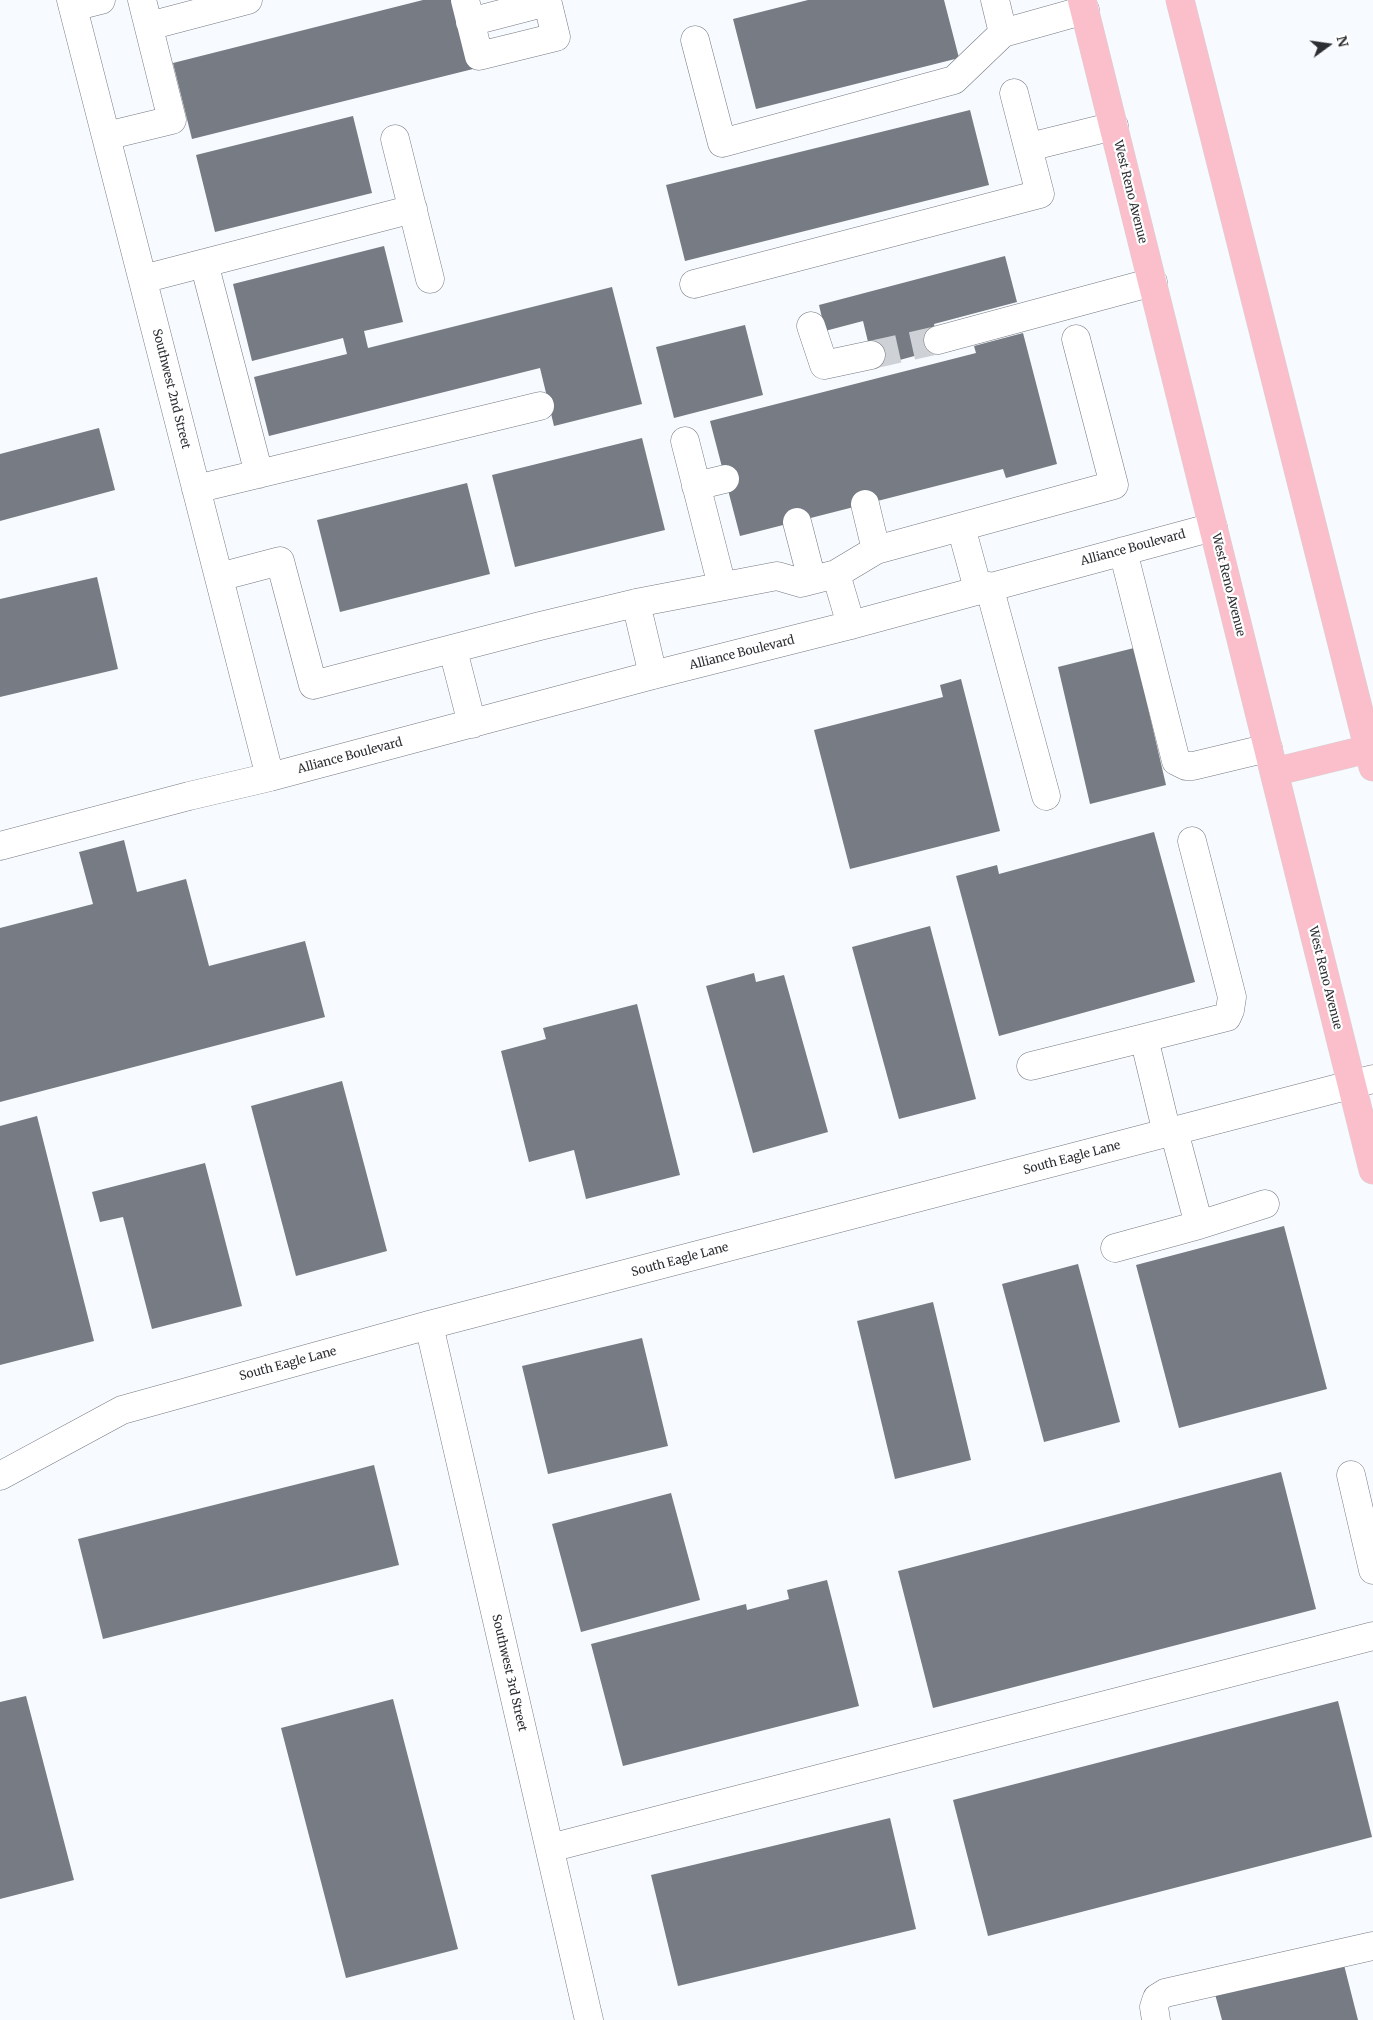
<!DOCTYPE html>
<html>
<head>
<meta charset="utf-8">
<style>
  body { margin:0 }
  #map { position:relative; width:1373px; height:2020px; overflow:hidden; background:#f7fafe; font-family:Merriweather,serif }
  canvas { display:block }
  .north { position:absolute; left:1303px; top:20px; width:50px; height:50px; -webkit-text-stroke:4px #fff; paint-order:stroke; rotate:76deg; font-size:14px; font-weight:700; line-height:20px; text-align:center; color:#2c2e32 }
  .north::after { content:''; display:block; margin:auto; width:18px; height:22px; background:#2c2e32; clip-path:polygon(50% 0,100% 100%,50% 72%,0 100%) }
</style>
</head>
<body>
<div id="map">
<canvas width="1373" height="2020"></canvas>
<div class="north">N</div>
</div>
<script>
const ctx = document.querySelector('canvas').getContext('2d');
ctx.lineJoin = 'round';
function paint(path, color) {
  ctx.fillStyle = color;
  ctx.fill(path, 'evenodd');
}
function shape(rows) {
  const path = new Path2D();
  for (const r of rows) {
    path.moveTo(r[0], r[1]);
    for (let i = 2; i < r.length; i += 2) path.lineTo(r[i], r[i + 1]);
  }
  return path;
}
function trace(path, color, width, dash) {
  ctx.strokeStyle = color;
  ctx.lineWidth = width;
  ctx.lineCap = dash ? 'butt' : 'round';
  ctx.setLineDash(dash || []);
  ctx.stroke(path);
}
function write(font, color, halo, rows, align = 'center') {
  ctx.font = font + ' Merriweather,serif';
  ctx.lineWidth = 4.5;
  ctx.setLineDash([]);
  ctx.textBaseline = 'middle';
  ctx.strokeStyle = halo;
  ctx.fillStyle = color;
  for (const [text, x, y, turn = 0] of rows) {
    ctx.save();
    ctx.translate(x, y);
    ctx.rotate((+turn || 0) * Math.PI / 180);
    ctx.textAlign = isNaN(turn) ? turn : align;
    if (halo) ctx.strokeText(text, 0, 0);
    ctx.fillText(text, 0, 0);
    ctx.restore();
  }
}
const building = shape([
  [423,0,456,0,473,69,192,139,173,63],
  [808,0,944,0,959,58,756,109,733,19],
  [970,110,989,185,685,261,666,185],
  [353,116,372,193,215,232,196,155],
  [384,246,403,322,364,331,368,348,612,287,642,404,554,426,540,368,269,436,254,377,347,354,343,338,252,361,233,284],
  [1005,256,1017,302,934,324,940,349,874,367,863,321,825,331,819,305],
  [745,325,763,395,674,418,656,347],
  [1023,333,1057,464,1006,478,1003,469,740,536,710,421,976,353,974,346],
  [99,428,115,490,0,521,0,454],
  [642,438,665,530,515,567,492,475],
  [467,483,490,574,340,612,317,520],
  [97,577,118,669,0,697,0,599],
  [1134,648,1166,785,1090,804,1058,667],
  [961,679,1000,831,850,869,814,730,943,697,940,685],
  [1154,832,1195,982,999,1036,956,876,997,865,999,874],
  [124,840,137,892,186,879,209,966,305,941,325,1017,0,1102,0,928,93,904,79,852],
  [930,926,976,1099,899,1119,852,947],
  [754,973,756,982,784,975,828,1132,753,1153,706,986],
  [637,1004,680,1175,586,1199,574,1150,529,1162,501,1051,546,1039,543,1028],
  [342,1081,387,1251,296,1276,251,1106],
  [37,1116,94,1341,0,1365,0,1126],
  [205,1163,242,1306,152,1329,123,1217,100,1222,92,1192],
  [1284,1226,1327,1389,1179,1428,1136,1265],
  [1078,1264,1120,1422,1044,1442,1002,1284],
  [933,1302,971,1460,895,1479,857,1321],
  [642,1338,668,1446,548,1474,522,1366],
  [374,1465,399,1565,103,1639,78,1539],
  [1281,1472,1316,1609,933,1708,898,1571],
  [671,1493,700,1600,581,1632,552,1524],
  [827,1580,859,1706,623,1766,591,1644,746,1604,747,1610,789,1599,787,1590],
  [26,1696,74,1880,0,1899,0,1702],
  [393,1699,458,1949,346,1978,281,1728],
  [1338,1701,1372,1837,988,1936,953,1800],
  [890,1818,916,1929,678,1986,651,1875],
  [1343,1961,1358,2020,1222,2020,1215,1994]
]);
const minorTunnel = shape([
  [871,355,938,340]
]);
const minor = shape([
  [71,0,270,777],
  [465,0,479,56,556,37,547,0],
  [73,7,101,0],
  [470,22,547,2],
  [149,26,248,0],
  [1003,33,1085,10],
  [695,40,722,143,954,80,1003,33,995,0],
  [106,136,172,120,142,0],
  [395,139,430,279],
  [1029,147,1114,126],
  [204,263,259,474],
  [143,279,413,209],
  [694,284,1040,194,1014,93],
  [811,326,824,365,871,355],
  [938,340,1153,282],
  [685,441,722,586],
  [696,486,725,479],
  [196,489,540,406],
  [865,504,876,550],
  [797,522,812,580],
  [961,527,978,589],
  [1123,551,1176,761,1186,766,1193,766,1268,748],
  [836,574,851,625],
  [219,577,280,561,313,685,540,626,636,603,777,576,801,583,836,574,876,550,1114,485,1076,339],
  [989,586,1046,796],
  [636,603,653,675],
  [453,650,472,724],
  [0,846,189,796,270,777,653,675,851,625,1213,527],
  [1031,1066,1144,1038],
  [1174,1131,1199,1225,1265,1204],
  [1167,1133,1144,1038,1227,1017,1230,1010,1232,997,1192,841],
  [1115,1248,1199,1225],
  [429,1325,589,2020],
  [1351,1475,1373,1570],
  [0,1476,122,1410,429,1325,1373,1079],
  [550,1848,1373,1636],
  [1156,2020,1154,2007,1157,1998,1165,1993,1373,1946]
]);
const major = shape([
  [1082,0,1373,1170],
  [1180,0,1373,767],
  [1274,772,1368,749]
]);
const streetNames = [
  ["West Reno Avenue",1130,192,76],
  ["Southwest 2nd Street",171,389,76],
  ["Alliance Boulevard",1133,548,-15],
  ["West Reno Avenue",1228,585,76],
  ["Alliance Boulevard",742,653,-14],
  ["Alliance Boulevard",350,756,-15],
  ["West Reno Avenue",1325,978,76],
  ["South Eagle Lane",1072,1158,-15],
  ["South Eagle Lane",680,1260,-15],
  ["South Eagle Lane",288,1364,-15],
  ["Southwest 3rd Street",509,1673,77]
];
paint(building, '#767b84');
trace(minorTunnel, '#ced1d5', 28, [28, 14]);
trace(minor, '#747982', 29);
trace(major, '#d5d5d6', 29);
trace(minor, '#fff', 28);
trace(major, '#fabfca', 28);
write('12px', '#2c2e32', '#fff', streetNames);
</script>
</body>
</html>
